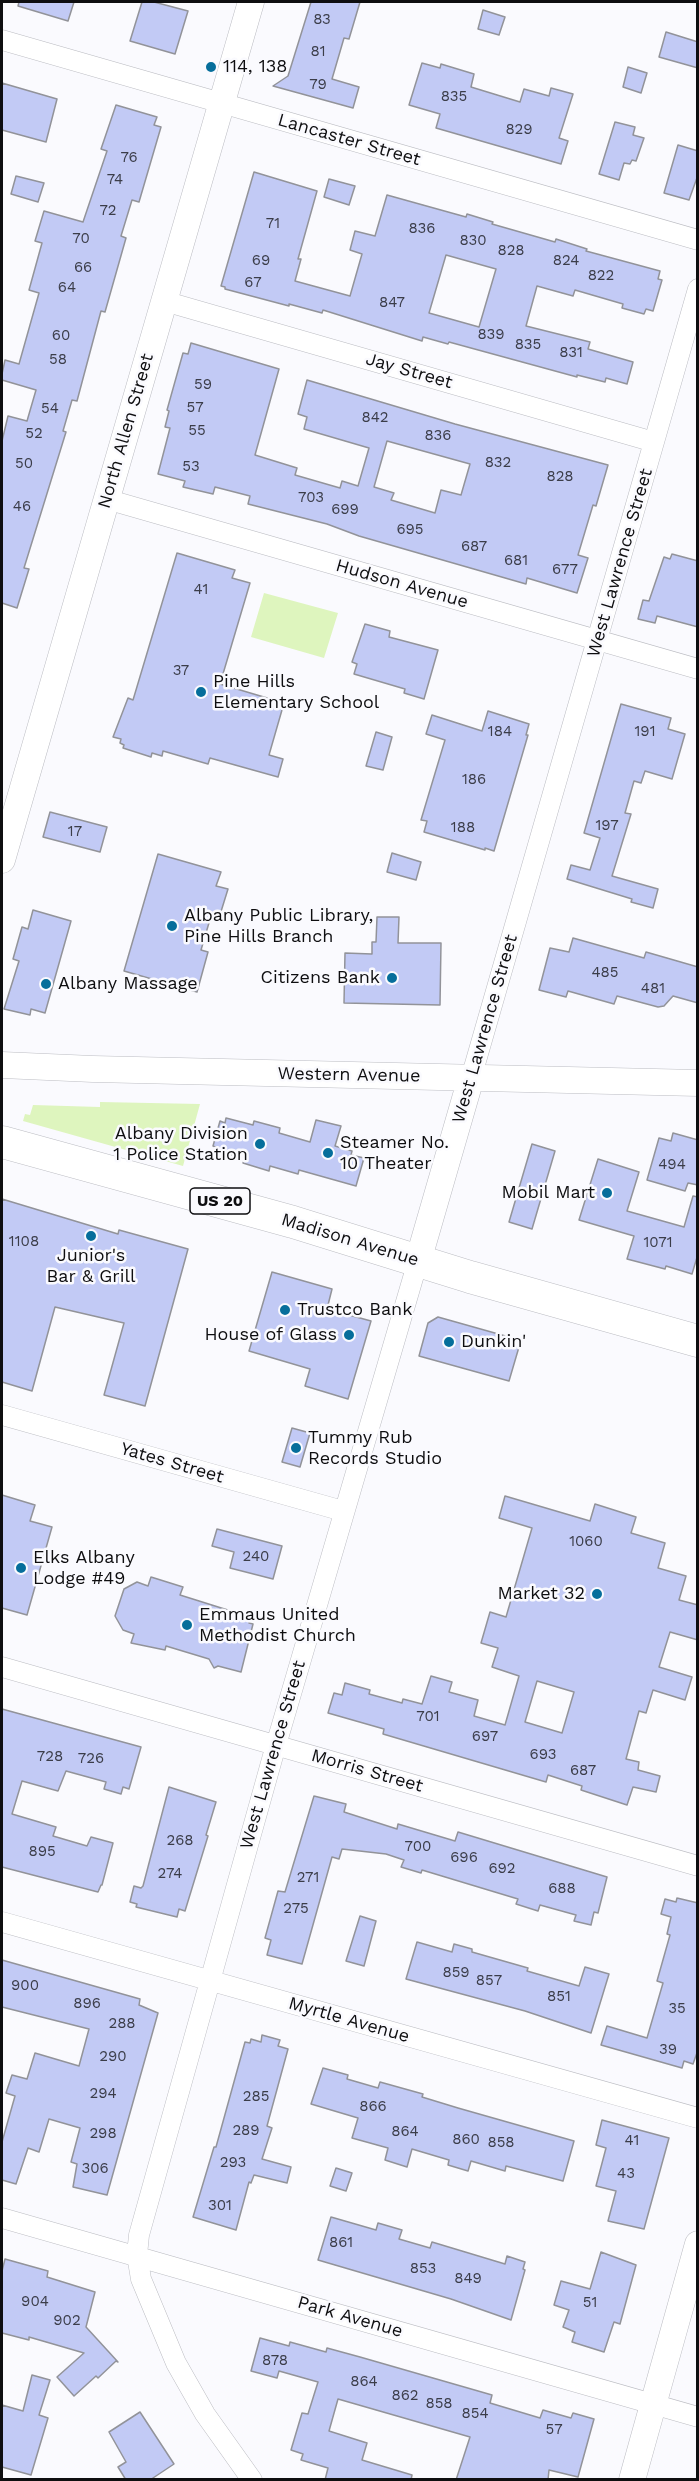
<!DOCTYPE html>
<html>
<head>
<meta charset="utf-8">
<style>
  body { margin:0 }
  #map { position:relative; width:699px; height:2481px; overflow:hidden; background:#fafafe; font-family:"Work Sans",sans-serif }
  canvas { display:block }
  .frame { position:absolute; inset:0; border:3px solid #0e0e10; pointer-events:none }
</style>
</head>
<body>
<div id="map">
<canvas width="699" height="2481"></canvas>
<div class="frame"></div>
</div>
<script>
const ctx = document.querySelector('canvas').getContext('2d');
ctx.lineJoin = 'round';
function paint(path, color) {
  ctx.fillStyle = color;
  ctx.fill(path, 'evenodd');
}
function shape(rows) {
  const path = new Path2D();
  for (const r of rows) {
    path.moveTo(r[0], r[1]);
    for (let i = 2; i < r.length; i += 2) path.lineTo(r[i], r[i + 1]);
  }
  return path;
}
function trace(path, color, width, dash) {
  ctx.strokeStyle = color;
  ctx.lineWidth = width;
  ctx.lineCap = dash ? 'butt' : 'round';
  ctx.setLineDash(dash || []);
  ctx.stroke(path);
}
function write(font, color, halo, rows, align = 'center') {
  ctx.font = font + ' "Work Sans",sans-serif';
  ctx.lineWidth = 5;
  ctx.setLineDash([]);
  ctx.textBaseline = 'middle';
  ctx.strokeStyle = halo;
  ctx.fillStyle = color;
  for (const [text, x, y, turn = 0] of rows) {
    ctx.save();
    ctx.translate(x, y);
    ctx.rotate((+turn || 0) * Math.PI / 180);
    ctx.textAlign = isNaN(turn) ? turn : align;
    if (halo) ctx.strokeText(text, 0, 0);
    ctx.fillText(text, 0, 0);
    ctx.restore();
  }
}
const green = shape([
  [264,593,338,613,324,658,251,637],
  [100,1102,200,1104,183,1166,23,1121,25,1114,30,1115,33,1105,100,1107]
]);
const building = shape([
  [19,2,74,2,68,21,18,6,19,2],
  [142,2,154,2,188,11,175,54,130,41,142,2],
  [311,2,360,2,349,39,344,38,332,79,359,87,353,108,273,86,288,76,311,2],
  [483,10,505,17,499,35,478,29,483,10],
  [666,32,698,42,698,68,659,57,666,32],
  [422,63,440,68,441,64,474,74,471,87,520,102,524,89,549,96,551,88,573,94,559,138,568,141,561,164,436,128,440,114,409,105,422,63],
  [628,67,647,73,641,93,623,87,628,67],
  [2,83,57,99,46,142,2,130,2,83],
  [116,105,157,117,154,125,161,127,139,202,132,200,121,236,126,238,105,312,101,311,77,401,72,400,63,431,66,432,24,568,29,569,17,608,2,603,2,441,8,416,27,421,36,390,2,380,2,374,5,360,19,364,39,293,29,290,42,243,35,241,44,211,83,222,107,151,101,149,116,105],
  [615,122,635,127,633,135,644,138,636,161,632,160,630,164,624,163,619,180,599,174,615,122],
  [678,145,698,151,698,175,689,200,664,193,678,145],
  [254,172,317,191,298,259,301,259,295,281,350,296,362,254,350,250,355,231,375,236,387,195,466,217,467,214,493,222,492,224,555,242,556,239,587,249,586,251,660,271,658,279,662,280,653,311,646,309,644,314,622,308,623,304,575,290,573,296,537,286,526,326,590,342,588,349,633,362,627,384,606,378,605,382,577,375,577,377,449,342,448,344,423,337,422,341,323,310,322,313,289,304,289,306,225,289,225,287,221,286,254,172],
  [446,255,496,269,479,327,429,313,446,255],
  [16,176,44,183,38,202,11,194,16,176],
  [329,179,355,186,349,205,324,197,329,179],
  [191,343,279,369,255,455,297,468,295,475,340,488,342,481,358,486,369,448,304,429,307,417,298,414,307,380,455,424,608,465,596,506,593,505,578,555,588,558,577,593,527,578,526,584,359,536,327,524,248,504,250,496,215,487,213,494,183,487,185,481,158,474,170,428,165,427,169,411,167,410,183,353,188,354,191,343],
  [387,441,470,464,461,495,441,490,435,513,391,500,394,493,374,487,387,441],
  [177,553,235,570,232,578,250,583,220,684,284,703,269,755,283,759,278,777,210,758,208,764,163,751,162,756,152,753,151,757,123,748,124,745,120,743,121,739,113,737,128,698,133,700,177,553],
  [672,554,698,561,698,627,657,616,655,623,638,619,643,600,649,601,664,557,670,559,672,554],
  [365,624,390,631,389,637,438,650,424,699,404,693,405,689,354,674,357,664,352,662,365,624],
  [621,704,671,718,668,729,685,734,672,779,645,771,641,783,634,781,625,813,631,814,612,876,658,889,653,908,631,902,632,899,567,879,571,865,590,870,600,838,584,833,621,704],
  [488,711,529,724,526,735,528,735,494,851,485,848,485,850,424,832,427,821,421,820,445,740,426,734,432,715,482,731,488,711],
  [376,732,392,737,383,770,366,766,376,732],
  [50,812,107,827,100,852,43,837,50,812],
  [392,853,421,862,416,880,387,872,392,853],
  [158,854,221,872,216,886,228,889,219,918,211,916,201,950,208,952,197,992,124,971,158,854],
  [33,910,71,921,45,1013,31,1009,30,1015,4,1009,19,961,13,959,22,927,28,929,33,910],
  [377,917,399,917,398,943,441,943,440,1005,344,1003,345,953,372,954,372,942,376,942,377,917],
  [573,938,644,958,646,952,698,967,698,1003,673,996,664,1006,658,1007,617,996,614,1004,568,991,566,997,539,990,550,948,569,952,573,938],
  [226,1118,253,1125,254,1121,280,1128,279,1133,310,1142,316,1120,341,1126,335,1146,352,1151,351,1155,364,1158,356,1186,299,1170,298,1174,270,1166,269,1171,243,1163,245,1158,217,1151,218,1148,213,1146,220,1121,225,1123,226,1118],
  [673,1133,698,1140,698,1185,688,1183,685,1191,647,1180,659,1138,671,1141,673,1133],
  [532,1144,555,1151,532,1229,509,1222,532,1144],
  [598,1159,639,1172,627,1211,684,1227,693,1196,698,1197,698,1254,692,1274,666,1266,665,1269,627,1259,634,1236,579,1220,598,1159],
  [2,1199,118,1234,119,1230,188,1249,145,1406,104,1395,124,1323,55,1307,32,1391,2,1382,2,1199],
  [272,1272,332,1289,327,1309,371,1321,348,1399,305,1386,310,1369,249,1351,272,1272],
  [438,1317,509,1337,507,1344,519,1347,509,1381,419,1356,428,1323,438,1317],
  [292,1428,310,1433,300,1467,282,1462,292,1428],
  [2,1495,35,1505,30,1521,52,1527,27,1615,2,1608,2,1495],
  [505,1496,590,1521,595,1504,636,1517,631,1533,665,1543,658,1568,686,1576,679,1600,698,1605,698,1640,670,1632,659,1667,692,1677,685,1700,653,1690,646,1713,639,1711,626,1759,639,1762,638,1770,660,1776,656,1792,633,1787,627,1805,581,1790,582,1786,548,1775,546,1782,383,1734,384,1729,328,1713,334,1693,342,1695,345,1683,370,1690,369,1694,402,1703,403,1699,422,1704,431,1676,452,1682,449,1692,478,1700,474,1716,505,1725,519,1676,492,1667,498,1648,481,1643,490,1612,506,1617,532,1528,499,1518,505,1496],
  [537,1681,574,1692,562,1733,525,1722,537,1681],
  [217,1529,282,1546,273,1579,230,1568,234,1552,212,1546,217,1529],
  [151,1577,183,1587,180,1595,250,1617,249,1623,253,1624,241,1672,218,1666,214,1668,209,1659,166,1646,165,1650,131,1643,134,1634,123,1630,115,1616,124,1589,137,1582,148,1586,151,1577],
  [2,1709,141,1747,129,1789,123,1787,121,1794,104,1789,106,1782,66,1771,58,1791,22,1781,12,1814,56,1827,53,1836,87,1846,91,1837,113,1843,102,1885,101,1885,98,1892,2,1867,2,1709],
  [169,1787,216,1802,206,1835,208,1836,185,1911,179,1909,177,1917,136,1907,137,1904,130,1902,134,1886,141,1888,143,1886,169,1787],
  [314,1796,346,1804,344,1812,397,1829,398,1824,455,1841,458,1832,607,1877,598,1913,594,1912,591,1925,574,1921,576,1915,540,1905,538,1911,516,1904,518,1899,422,1870,421,1873,401,1867,404,1860,386,1854,342,1849,339,1859,332,1857,302,1964,267,1955,271,1940,265,1938,278,1891,285,1892,314,1796],
  [677,1898,698,1903,698,2050,693,2064,684,2061,682,2068,601,2045,607,2026,647,2038,663,1983,657,1981,670,1935,667,1934,671,1917,661,1914,665,1899,676,1902,677,1898],
  [360,1916,376,1921,364,1966,346,1961,360,1916],
  [417,1942,452,1952,454,1944,472,1949,472,1952,528,1968,527,1971,579,1986,585,1967,609,1974,591,2033,525,2011,406,1979,417,1942],
  [2,1960,140,1999,139,2005,158,2013,107,2195,73,2187,77,2164,71,2162,80,2128,49,2119,39,2152,28,2148,16,2184,2,2180,2,2142,15,2096,6,2093,12,2075,27,2079,35,2053,79,2066,89,2029,2,2007,2,1960],
  [262,2035,280,2040,278,2046,288,2049,267,2126,272,2128,262,2159,291,2167,287,2183,254,2175,251,2183,249,2182,236,2230,193,2217,214,2147,216,2147,245,2042,250,2043,251,2039,261,2042,262,2035],
  [323,2068,348,2075,347,2079,378,2088,380,2082,423,2094,422,2097,458,2108,574,2141,563,2181,506,2166,505,2171,471,2161,468,2171,448,2165,449,2160,412,2149,407,2167,385,2160,388,2148,352,2138,358,2118,311,2104,323,2068],
  [602,2120,669,2138,644,2229,608,2221,616,2191,596,2186,606,2148,596,2145,602,2120],
  [336,2168,352,2173,346,2191,330,2186,336,2168],
  [331,2217,376,2230,378,2223,402,2230,399,2239,430,2248,432,2242,505,2264,507,2256,525,2262,523,2269,525,2270,511,2320,451,2299,318,2260,331,2217],
  [601,2252,636,2265,620,2324,614,2322,604,2352,572,2342,575,2332,563,2327,569,2310,554,2305,561,2281,590,2289,601,2252],
  [5,2259,48,2271,47,2277,95,2292,86,2327,118,2362,116,2361,98,2378,96,2376,74,2396,57,2377,84,2353,29,2337,29,2340,2,2333,2,2271,5,2259],
  [260,2338,289,2346,290,2342,326,2352,327,2348,360,2357,492,2395,490,2403,540,2418,543,2410,571,2418,573,2413,594,2419,578,2477,549,2470,548,2480,456,2480,470,2437,338,2399,329,2431,367,2443,362,2460,412,2475,411,2480,325,2480,328,2468,301,2460,303,2454,291,2450,302,2413,308,2414,318,2382,279,2371,277,2378,251,2371,260,2338],
  [32,2375,50,2380,39,2415,48,2418,31,2475,2,2467,2,2405,23,2411,32,2375],
  [140,2412,174,2464,150,2480,126,2480,118,2467,126,2462,109,2432,140,2412]
]);
const minor = shape([
  [2,40,698,240],
  [164,301,654,442],
  [106,499,698,669],
  [471,1078,698,289],
  [2,1415,343,1511],
  [2,1667,698,1866],
  [2,1922,698,2118],
  [2,2218,698,2417],
  [252,2480,205,2414,176,2363,141,2279,137,2255,139,2235,276,1745,418,1261]
]);
const tertiary = shape([
  [2,860,251,2],
  [2,1065,93,1069,698,1083],
  [418,1261,471,1078],
  [632,2480,698,2244]
]);
const primary = shape([
  [2,1142,293,1222,470,1277,698,1341]
]);
const markers = [
  [211,67,6,"#066e9b"],
  [201,692,6,"#066e9b"],
  [172,926,6,"#066e9b"],
  [392,978,6,"#066e9b"],
  [46,984,6,"#066e9b"],
  [260,1144,6,"#066e9b"],
  [328,1153,6,"#066e9b"],
  [607,1193,6,"#066e9b"],
  [91,1236,6,"#066e9b"],
  [285,1310,6,"#066e9b"],
  [349,1335,6,"#066e9b"],
  [449,1342,6,"#066e9b"],
  [296,1448,6,"#066e9b"],
  [21,1568,6,"#066e9b"],
  [597,1594,6,"#066e9b"],
  [187,1625,6,"#066e9b"]
];
const numberNames = [
  ["83",322,20],
  ["81",318,52],
  ["79",318,85],
  ["835",454,97],
  ["829",519,130],
  ["76",129,158],
  ["74",115,180],
  ["72",108,211],
  ["71",273,224],
  ["836",422,229],
  ["70",81,239],
  ["830",473,241],
  ["828",511,251],
  ["69",261,261],
  ["824",566,261],
  ["66",83,268],
  ["822",601,276],
  ["67",253,283],
  ["64",67,288],
  ["847",392,303],
  ["839",491,335],
  ["60",61,336],
  ["835",528,345],
  ["831",571,353],
  ["58",58,360],
  ["59",203,385],
  ["57",195,408],
  ["54",50,409],
  ["842",375,418],
  ["55",197,431],
  ["52",34,434],
  ["836",438,436],
  ["832",498,463],
  ["50",24,464],
  ["53",191,467],
  ["828",560,477],
  ["703",311,498],
  ["46",22,507],
  ["699",345,510],
  ["695",410,530],
  ["687",474,547],
  ["681",516,561],
  ["677",565,570],
  ["41",201,590],
  ["37",181,671],
  ["184",500,732],
  ["191",645,732],
  ["186",474,780],
  ["197",607,826],
  ["188",463,828],
  ["17",75,832],
  ["485",605,973],
  ["481",653,989],
  ["494",672,1165],
  ["1108",24,1242],
  ["1071",658,1243],
  ["1060",586,1542],
  ["240",256,1557],
  ["701",428,1717],
  ["697",485,1737],
  ["693",543,1755],
  ["728",50,1757],
  ["726",91,1759],
  ["687",583,1771],
  ["268",180,1841],
  ["700",418,1847],
  ["895",42,1852],
  ["696",464,1858],
  ["692",502,1869],
  ["274",170,1874],
  ["271",308,1878],
  ["688",562,1889],
  ["275",296,1909],
  ["859",456,1973],
  ["857",489,1981],
  ["900",25,1986],
  ["851",559,1997],
  ["896",87,2004],
  ["35",677,2009],
  ["288",122,2024],
  ["39",668,2050],
  ["290",113,2057],
  ["294",103,2094],
  ["285",256,2097],
  ["866",373,2107],
  ["289",246,2131],
  ["864",405,2132],
  ["298",103,2134],
  ["860",466,2140],
  ["41",632,2141],
  ["858",501,2143],
  ["293",233,2163],
  ["306",95,2169],
  ["43",626,2174],
  ["301",220,2206],
  ["861",341,2243],
  ["853",423,2269],
  ["849",468,2279],
  ["904",35,2302],
  ["51",590,2303],
  ["902",67,2321],
  ["878",275,2361],
  ["864",364,2382],
  ["862",405,2396],
  ["858",439,2404],
  ["854",475,2414],
  ["57",554,2430]
];
const shields = [
  [220,1201,60]
];
const shieldNames = [
  ["US 20",220,1201]
];
const poiNames = [
  ["114, 138",223,67],
  ["Pine Hills",213,682],
  ["Elementary School",213,703],
  ["Albany Public Library,",184,916],
  ["Pine Hills Branch",184,937],
  ["Citizens Bank",380,978,"right"],
  ["Albany Massage",58,984],
  ["Albany Division",248,1134,"right"],
  ["1 Police Station",248,1155,"right"],
  ["Steamer No.",340,1143],
  ["10 Theater",340,1164],
  ["Mobil Mart",595,1193,"right"],
  ["Junior's",91,1256,"center"],
  ["Bar & Grill",91,1277,"center"],
  ["Trustco Bank",297,1310],
  ["House of Glass",337,1335,"right"],
  ["Dunkin'",461,1342],
  ["Tummy Rub",308,1438],
  ["Records Studio",308,1459],
  ["Elks Albany",33,1558],
  ["Lodge #49",33,1579],
  ["Market 32",585,1594,"right"],
  ["Emmaus United",199,1615],
  ["Methodist Church",199,1636]
];
const streetNames = [
  ["Lancaster Street",349,140,16],
  ["Jay Street",409,371,16],
  ["North Allen Street",126,431,-74],
  ["West Lawrence Street",620,563,-74],
  ["Hudson Avenue",402,584,16],
  ["West Lawrence Street",485,1029,-74],
  ["Western Avenue",349,1075,1],
  ["Madison Avenue",350,1240,17],
  ["Yates Street",172,1463,16],
  ["West Lawrence Street",273,1755,-74],
  ["Morris Street",367,1771,16],
  ["Myrtle Avenue",349,2020,16],
  ["Park Avenue",350,2317,16]
];
paint(green, '#def5be');
paint(building, '#c2caf5');
trace(building, '#929399', 1.5);
trace(minor, '#bcbdc3', 21);
trace(tertiary, '#bcbdc3', 27);
trace(primary, '#bcbdc3', 33);
trace(minor, '#fff', 20);
trace(tertiary, '#fff', 26);
trace(primary, '#fff', 32);
for (const [x, y, r, color] of markers) {
  const dot = new Path2D();
  dot.arc(x, y, r, 0, 2 * Math.PI);
  ctx.fillStyle = color;
  ctx.fill(dot);
  trace(dot, '#fafafe', 2);
}
write('15px', '#3b3d49', null, numberNames);
for (const [x, y, w] of shields) {
  const box = new Path2D();
  box.roundRect(x - w / 2, y - 13, w, 26, 4.5);
  ctx.fillStyle = '#fafafe';
  ctx.fill(box);
  trace(box, '#0e0e10', 1.5);
}
write('bold 16px', '#0e0e10', null, shieldNames);
write('18px', '#0e0e10', '#fafafe', poiNames, 'left');
write('18px', '#0e0e10', '#fafafe', streetNames);
</script>
</body>
</html>
